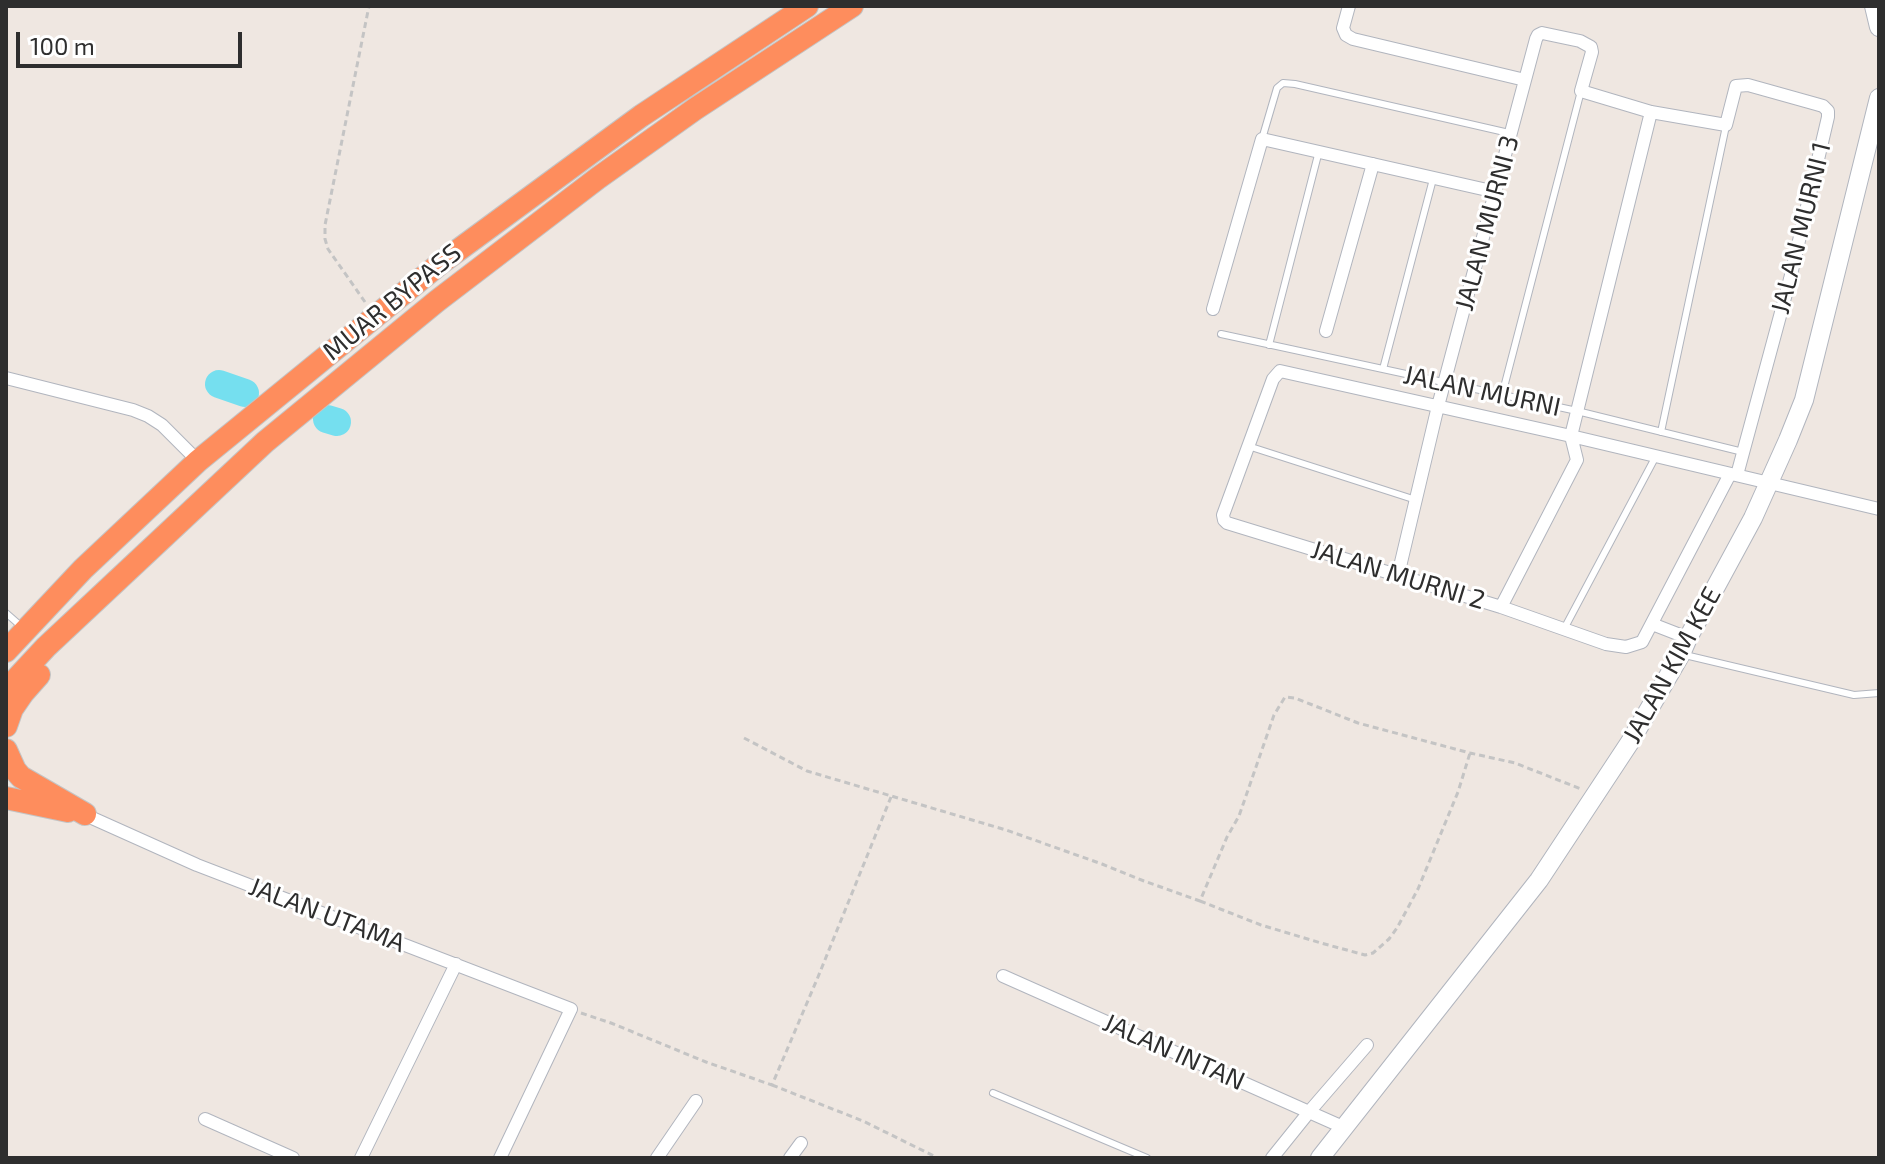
<!DOCTYPE html>
<html>
<head>
<meta charset="utf-8">
<style>
  body { margin:0 }
  #map { position:relative; width:1885px; height:1164px; overflow:hidden; background:#efe7e1; font-family:"Exo 2",sans-serif }
  canvas { display:block }
  .frame { position:absolute; inset:0; border:8px solid #2e2e2e; pointer-events:none }
  .scale { position:absolute; left:16px; top:32px; width:226px; height:36px; box-sizing:border-box; border:4px solid #2e2e2e; border-top:0; padding-left:10px; font-size:24px; line-height:28px; white-space:nowrap; color:#2e2e2e; -webkit-text-stroke:6px #fff; paint-order:stroke }
</style>
</head>
<body>
<div id="map">
<canvas width="1885" height="1164"></canvas>
<div class="frame"></div>
<div class="scale">100 m</div>
</div>
<script>
const ctx = document.querySelector('canvas').getContext('2d');
ctx.lineJoin = 'round';
function shape(rows) {
  const path = new Path2D();
  for (const r of rows) {
    path.moveTo(r[0], r[1]);
    for (let i = 2; i < r.length; i += 2) path.lineTo(r[i], r[i + 1]);
  }
  return path;
}
function trace(path, color, width, dash) {
  ctx.strokeStyle = color;
  ctx.lineWidth = width;
  ctx.lineCap = dash ? 'butt' : 'round';
  ctx.setLineDash(dash || []);
  ctx.stroke(path);
}
function write(font, color, halo, rows, align = 'center') {
  ctx.font = font + ' "Exo 2",sans-serif';
  ctx.lineWidth = 6;
  ctx.setLineDash([]);
  ctx.textBaseline = 'middle';
  ctx.strokeStyle = halo;
  ctx.fillStyle = color;
  for (const [text, x, y, turn = 0] of rows) {
    ctx.save();
    ctx.translate(x, y);
    ctx.rotate((+turn || 0) * Math.PI / 180);
    ctx.textAlign = isNaN(turn) ? turn : align;
    if (halo) ctx.strokeText(text, 0, 0);
    ctx.fillText(text, 0, 0);
    ctx.restore();
  }
}
const river = shape([
  [219,384,245,393],
  [327,419,337,422]
]);
const path = shape([
  [365,302,328,249,325,239,325,225,369,6],
  [744,738,807,771,1006,830,1102,864,1144,881,1200,901,1227,837,1239,816,1274,715,1285,697,1295,698,1358,723,1470,753,1515,763,1581,789],
  [1200,901,1261,925,1321,943,1365,955,1373,953,1389,939,1397,928,1418,889,1458,792,1470,753],
  [581,1013,611,1023,706,1062,772,1085,818,977,891,797],
  [772,1085,863,1121,938,1158]
]);
const lane = shape([
  [1262,139,1277,88,1283,83,1295,84,1509,133],
  [1221,334,1577,411,1743,452],
  [1269,345,1319,151],
  [1383,369,1433,179],
  [1502,395,1581,91],
  [1661,432,1726,126],
  [1248,446,1416,500],
  [6,613,22,627],
  [1564,629,1656,456],
  [1685,655,1854,695,1879,693],
  [993,1093,1147,1158]
]);
const street = shape([
  [1349,6,1343,28,1346,35,1353,39,1525,80],
  [1213,309,1262,139,1496,192],
  [1326,331,1373,164],
  [6,378,133,410,148,416,162,425,198,461],
  [1730,474,1642,642,1626,647,1606,644,1501,607,1227,523,1224,520,1223,515,1273,379,1280,371,1571,436,1879,509],
  [1398,575,1438,406,1478,256,1536,39,1538,35,1542,33,1580,41,1591,47,1592,52,1581,91,1651,112,1726,125,1736,86,1748,85,1816,104,1823,106,1828,111,1828,117,1790,279,1737,475],
  [1501,607,1577,460,1571,436,1651,112],
  [1652,624,1688,638],
  [81,813,197,865,571,1009,500,1158],
  [1003,976,1345,1128],
  [205,1119,293,1158],
  [361,1158,456,964],
  [657,1158,696,1101],
  [790,1158,801,1143],
  [1272,1158,1309,1112,1367,1045]
]);
const secondary = shape([
  [1874,6,1879,27],
  [1320,1158,1539,880,1630,742,1681,654,1688,638,1753,518,1788,440,1804,400,1879,98]
]);
const highway = shape([
  [6,651,83,569,198,461,442,262,641,116,807,6],
  [6,690,46,647,265,442,437,301,598,178,695,109,852,6],
  [6,726,12,709,23,693,39,675],
  [6,750,15,770,21,777,85,814],
  [6,798,68,811]
]);
const streetNames = [
  ["JALAN MURNI 3",1487,223,-75],
  ["JALAN MURNI 1",1801,228,-76],
  ["MUAR BYPASS",392,302,-39],
  ["JALAN MURNI",1482,391,12],
  ["JALAN MURNI 2",1398,575,17],
  ["JALAN KIM KEE",1672,665,-61],
  ["JALAN UTAMA",327,915,21],
  ["JALAN INTAN",1174,1052,24]
];
trace(river, '#75dfef', 28);
trace(lane, '#b1b5be', 8);
trace(street, '#b1b5be', 14);
trace(secondary, '#b1b5be', 20);
trace(highway, '#c4c4c4', 24);
trace(path, '#c4c4c4', 3, [6, 4]);
trace(lane, '#fff', 6);
trace(street, '#fff', 12);
trace(secondary, '#fff', 18);
trace(highway, '#fe8d5d', 22);
write('26px', '#2e2e2e', '#fff', streetNames);
</script>
</body>
</html>
